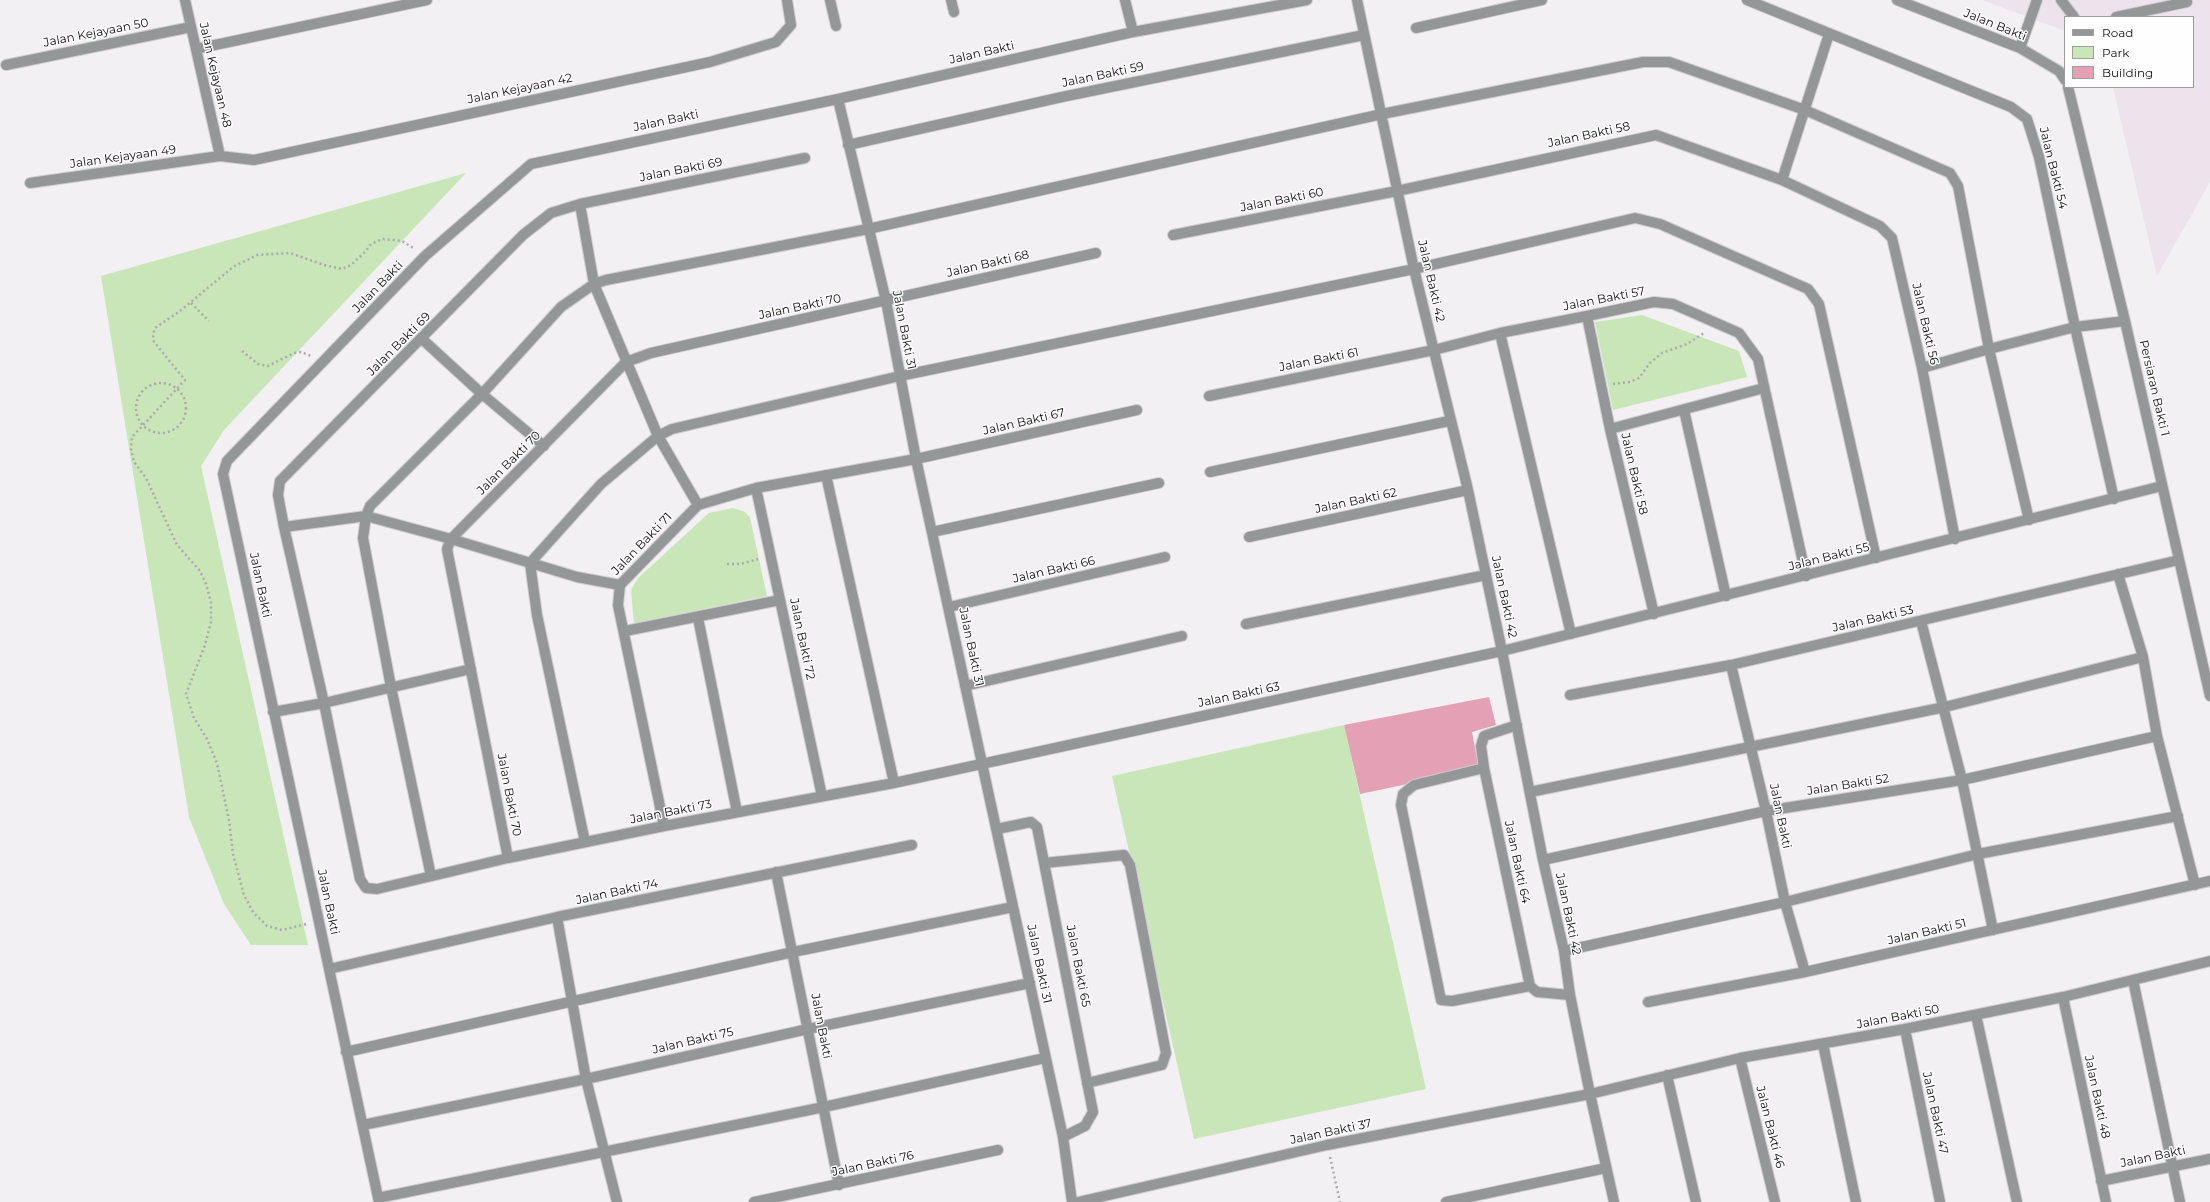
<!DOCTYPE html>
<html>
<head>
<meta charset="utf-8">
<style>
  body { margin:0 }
  #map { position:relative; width:2210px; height:1202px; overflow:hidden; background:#f3f0f3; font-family:Montserrat,sans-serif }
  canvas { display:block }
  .legend { position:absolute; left:2064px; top:16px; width:130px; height:72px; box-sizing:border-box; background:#fffeff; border:1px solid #9f9e9f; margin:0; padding:5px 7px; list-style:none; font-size:12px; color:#100f10 }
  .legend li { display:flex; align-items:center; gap:8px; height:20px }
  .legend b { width:20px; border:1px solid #9f9e9f }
</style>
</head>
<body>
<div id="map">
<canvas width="2210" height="1202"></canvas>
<ul class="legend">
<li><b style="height:5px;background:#959698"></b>Road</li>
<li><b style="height:11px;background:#c8e6b8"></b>Park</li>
<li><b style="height:11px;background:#e4a1b6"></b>Building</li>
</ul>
</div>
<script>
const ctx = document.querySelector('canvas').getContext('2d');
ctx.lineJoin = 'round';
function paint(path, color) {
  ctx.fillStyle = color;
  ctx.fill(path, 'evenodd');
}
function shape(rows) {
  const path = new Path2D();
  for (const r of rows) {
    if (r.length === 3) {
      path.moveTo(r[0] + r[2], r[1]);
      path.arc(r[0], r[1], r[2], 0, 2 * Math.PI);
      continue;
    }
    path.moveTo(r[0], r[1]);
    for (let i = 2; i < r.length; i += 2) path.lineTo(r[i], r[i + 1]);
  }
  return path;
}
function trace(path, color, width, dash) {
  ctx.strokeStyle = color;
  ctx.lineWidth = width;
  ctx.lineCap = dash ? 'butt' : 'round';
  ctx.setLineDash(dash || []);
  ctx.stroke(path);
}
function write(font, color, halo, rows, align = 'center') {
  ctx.font = font + ' Montserrat,sans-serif';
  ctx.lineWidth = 3;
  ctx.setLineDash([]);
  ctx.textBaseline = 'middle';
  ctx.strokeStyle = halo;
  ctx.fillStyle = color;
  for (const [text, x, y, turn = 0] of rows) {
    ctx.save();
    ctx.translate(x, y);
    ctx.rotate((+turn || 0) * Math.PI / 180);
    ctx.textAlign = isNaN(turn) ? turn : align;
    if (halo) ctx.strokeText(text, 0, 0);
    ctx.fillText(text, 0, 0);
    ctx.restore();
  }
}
const built = shape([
  [1982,0,2210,0,2210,182,2157,276,2113,87,2193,87,2193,17,2065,17,2065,31]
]);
const green = shape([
  [466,173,224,430,201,466,308,945,251,945,224,904,189,817,101,276],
  [1642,315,1739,351,1747,377,1613,410,1595,322],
  [733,508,745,512,750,518,767,596,634,623,631,590,638,578,709,513],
  [1344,725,1426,1089,1194,1139,1112,776]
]);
const building = shape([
  [1489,697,1496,725,1472,732,1479,769,1360,794,1344,725]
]);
const path = shape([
  [191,303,209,321],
  [242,351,258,364,268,366,294,353,301,352,311,356],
  [161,408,25],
  [1613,384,1629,382,1639,378,1650,363,1662,353,1687,344,1704,333],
  [727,564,741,564,758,559],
  [306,924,282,930,267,926,253,912,244,895,233,854,229,820,217,763,207,739,194,718,186,694,205,645,211,622,211,602,206,584,200,571,177,545,146,478,134,462,131,449,132,437,185,380,154,342,153,335,155,328,180,311,233,267,257,255,290,253,324,265,342,269,351,265,366,251,371,244,382,239,402,241,415,249],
  [1330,1157,1340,1202]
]);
const minor = shape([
  [185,0,220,156],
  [830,0,836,26],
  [951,0,954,12],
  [1125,0,1133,32],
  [1357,0,1414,269,1468,490,1502,651,1543,860,1564,951,1570,995,1590,1094,1614,1202],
  [1747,0,2011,107,2027,119,2039,157,2075,327,2114,499],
  [1897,0,2020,48,2059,71,2065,80],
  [2061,0,2074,17],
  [2116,17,2187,2],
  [1416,28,1542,0],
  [2020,48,2037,0],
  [196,49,427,0],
  [6,65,191,27],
  [2068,87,2125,321,2210,696],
  [838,99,886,301,916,459,1063,1137,1072,1202],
  [848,145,1062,97,1364,35],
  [1782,180,1829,34],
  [30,183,220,156,254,160,710,62,776,42,791,25,787,0],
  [580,204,594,284,658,436,698,505],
  [1173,235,1397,191,1656,135,1782,180,1880,226,1892,238,1922,368,1955,539],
  [1587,316,1610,429,1654,614],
  [1500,333,1571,634],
  [422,339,482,394,544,446],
  [1922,368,1989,349,2075,327,2125,321],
  [1209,396,1434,350,1500,333,1587,316,1654,302,1673,304,1739,333,1758,359,1806,576],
  [1684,410,1726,596],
  [1610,429,1764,388],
  [1210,472,1449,421],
  [826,475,894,783],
  [756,488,822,796],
  [284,527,366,516,451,539,577,577,620,585],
  [932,532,1159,483],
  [1249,537,1468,490],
  [2118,574,2143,657,2157,736,2195,885],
  [949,607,1165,557],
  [698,618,737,812],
  [1921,621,1962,780,1993,930],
  [1246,624,1486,575],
  [625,631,780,600],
  [1731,665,1766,811,1785,902,1805,972],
  [471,669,324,703,360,879,366,888,377,889,508,858,664,826,894,783,1502,651,2162,486],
  [965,686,1182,636],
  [1570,695,1731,665,2179,560],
  [273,712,324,703,284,527,278,495,280,481,523,235,551,213,580,204,805,158],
  [1517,725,1484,736,1481,746,1484,768,1530,986,1537,992,1570,995],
  [1484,768,1414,785,1403,794,1401,805,1441,1000,1452,1001,1530,986],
  [1530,792,1945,707,2143,657],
  [664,826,618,605,620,585,698,505,756,488,916,459,1137,410],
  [997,829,1031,822,1037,827,1093,1112,1085,1126,1063,1137],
  [585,842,537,615,530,563,601,484,658,436,672,429,900,376,1414,269,1635,218,1660,224,1808,289,1819,304,1876,558],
  [508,858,447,549,451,539,626,362,651,353,1096,253],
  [1543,860,1766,811,1962,780,2157,736],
  [1044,863,1124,855,1130,865,1166,1053,1162,1065,1087,1083],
  [776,872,839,1185],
  [431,876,391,687,363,538,366,516,370,506,482,394,561,307,594,284,606,280,868,229,1382,114,1643,62,1669,62,1805,110,1950,173,1958,186,1989,349,2029,520],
  [557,917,586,1079,617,1202],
  [1564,951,1785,902,1978,854,2178,816],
  [329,969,557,917,912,845],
  [2133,980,2180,1202],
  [2063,997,2106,1202],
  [1648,1002,1805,972,2210,881],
  [1976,1015,2017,1202],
  [1905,1029,1940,1202],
  [1823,1044,1856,1202],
  [346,1052,793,952,1013,907],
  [1740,1058,1775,1202],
  [1667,1075,1696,1202],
  [363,1125,586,1079,808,1029,1030,983],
  [2101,1181,2210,1159],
  [378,1198,824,1107,1045,1058],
  [379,1202,223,474,227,461,425,256,531,164,838,99,1133,32,1307,0],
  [754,1202,998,1150],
  [1078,1202,1327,1145,1590,1094,1740,1058,1905,1029,2063,997,2210,961],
  [1446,1202,1606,1168]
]);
const streetNames = [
  ["Jalan Bakti",1995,25,22],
  ["Jalan Kejayaan 50",96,33,-11],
  ["Jalan Bakti",982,53,-13],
  ["Jalan Kejayaan 48",215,75,77],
  ["Jalan Bakti 59",1103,75,-12],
  ["Jalan Kejayaan 42",520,89,-12],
  ["Jalan Bakti",666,121,-12],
  ["Jalan Bakti 58",1589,135,-12],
  ["Jalan Kejayaan 49",123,157,-8],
  ["Jalan Bakti 54",2053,168,76],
  ["Jalan Bakti 69",681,170,-11],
  ["Jalan Bakti 60",1282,200,-11],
  ["Jalan Bakti 68",988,264,-13],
  ["Jalan Bakti 42",1431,281,77],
  ["Jalan Bakti",378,287,-46],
  ["Jalan Bakti 57",1604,299,-11],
  ["Jalan Bakti 70",800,307,-12],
  ["Jalan Bakti 56",1925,324,77],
  ["Jalan Bakti 31",904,330,79],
  ["Jalan Bakti 69",399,344,-45],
  ["Jalan Bakti 61",1319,360,-11],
  ["Persiaran Bakti 1",2154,388,77],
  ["Jalan Bakti 67",1024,422,-13],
  ["Jalan Bakti 70",509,463,-45],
  ["Jalan Bakti 58",1634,474,77],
  ["Jalan Bakti 62",1356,501,-12],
  ["Jalan Bakti 71",642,544,-46],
  ["Jalan Bakti 55",1829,557,-14],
  ["Jalan Bakti 66",1054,570,-13],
  ["Jalan Bakti",260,585,78],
  ["Jalan Bakti 42",1504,597,78],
  ["Jalan Bakti 53",1873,619,-13],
  ["Jalan Bakti 72",802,639,78],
  ["Jalan Bakti 31",971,647,78],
  ["Jalan Bakti 63",1239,695,-12],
  ["Jalan Bakti 52",1848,785,-9],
  ["Jalan Bakti 70",509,795,79],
  ["Jalan Bakti 73",671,812,-11],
  ["Jalan Bakti",1780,816,78],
  ["Jalan Bakti 64",1517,862,78],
  ["Jalan Bakti 74",617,892,-12],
  ["Jalan Bakti",328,902,78],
  ["Jalan Bakti 42",1568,914,78],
  ["Jalan Bakti 51",1927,932,-13],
  ["Jalan Bakti 31",1039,964,78],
  ["Jalan Bakti 65",1078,966,79],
  ["Jalan Bakti 50",1898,1017,-11],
  ["Jalan Bakti",821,1026,79],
  ["Jalan Bakti 75",693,1041,-13],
  ["Jalan Bakti 48",2097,1097,78],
  ["Jalan Bakti 47",1935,1113,78],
  ["Jalan Bakti 46",1770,1127,76],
  ["Jalan Bakti 37",1331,1132,-12],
  ["Jalan Bakti",2153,1157,-12],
  ["Jalan Bakti 76",873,1164,-12]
];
paint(built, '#ece3ec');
paint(green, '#c8e6b8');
paint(building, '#e4a1b6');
trace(minor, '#cfcccf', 12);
trace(path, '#aba9ab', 2.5, [2, 3]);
trace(minor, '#959698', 10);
write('12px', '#100f10', '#fffeff', streetNames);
</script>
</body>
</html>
